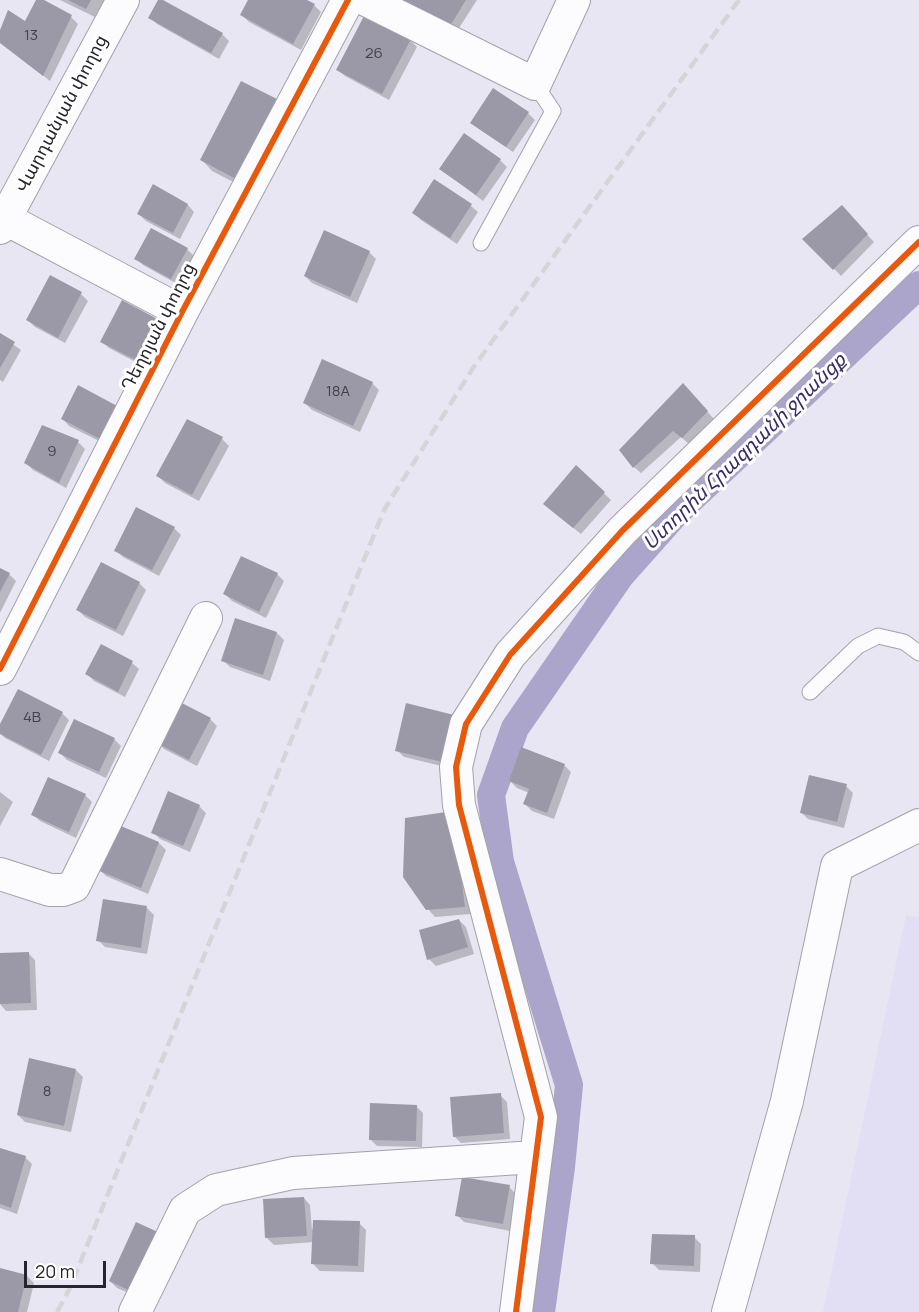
<!DOCTYPE html>
<html>
<head>
<meta charset="utf-8">
<style>
  body { margin:0 }
  #map { position:relative; width:919px; height:1312px; overflow:hidden; background:#e8e6f2; font-family:Manrope,sans-serif }
  canvas { display:block }
  .scale { position:absolute; left:24px; top:1261px; width:82px; height:27px; box-sizing:border-box; border:3px solid #26242c; border-top:0; padding-left:8px; font-size:18px; line-height:21px; white-space:nowrap; color:#26242c; -webkit-text-stroke:4px #fff; paint-order:stroke }
</style>
</head>
<body>
<div id="map">
<canvas width="919" height="1312"></canvas>
<div class="scale">20 m</div>
</div>
<script>
const ctx = document.querySelector('canvas').getContext('2d');
ctx.lineJoin = 'round';
function paint(path, color) {
  ctx.fillStyle = color;
  ctx.fill(path, 'evenodd');
}
function shape(rows) {
  const path = new Path2D();
  for (const r of rows) {
    path.moveTo(r[0], r[1]);
    for (let i = 2; i < r.length; i += 2) path.lineTo(r[i], r[i + 1]);
  }
  return path;
}
function trace(path, color, width, dash) {
  ctx.strokeStyle = color;
  ctx.lineWidth = width;
  ctx.lineCap = dash ? 'butt' : 'round';
  ctx.setLineDash(dash || []);
  ctx.stroke(path);
}
function write(font, color, halo, rows, align = 'center') {
  ctx.font = font + ' Manrope,"Noto Sans Armenian",sans-serif';
  ctx.lineWidth = 6;
  ctx.setLineDash([]);
  ctx.textBaseline = 'middle';
  ctx.strokeStyle = halo;
  ctx.fillStyle = color;
  for (const [text, x, y, turn = 0] of rows) {
    ctx.save();
    ctx.translate(x, y);
    ctx.rotate((+turn || 0) * Math.PI / 180);
    ctx.textAlign = isNaN(turn) ? turn : align;
    if (halo) ctx.strokeText(text, 0, 0);
    ctx.fillText(text, 0, 0);
    ctx.restore();
  }
}
const built = shape([
  [906,915,919,917,919,1312,823,1312]
]);
const shadow = shape([
  [38,0,71,17,78,24,50,81,0,41,0,34,26,23],
  [60,0,106,0,97,18],
  [159,0,222,34,229,41,219,59,157,24,150,17],
  [250,0,304,0,314,5,321,12,301,50,249,22,242,15],
  [406,0,477,0,452,39],
  [410,40,417,47,389,100,345,76,338,70],
  [242,83,249,190,212,171,202,160],
  [528,113,535,120,513,152,479,129,472,122],
  [500,160,507,167,483,201,441,169],
  [154,187,188,205,194,212,180,239,146,221,139,214],
  [471,206,478,212,457,244,421,220,414,213],
  [848,214,874,242,841,276,805,239],
  [187,249,194,256,179,285,143,265,136,258],
  [369,252,376,259,357,303,312,283,305,276],
  [81,294,88,301,65,343,35,327,28,320],
  [123,302,147,368,109,348,102,341],
  [0,335,21,350,3,382,0,380],
  [372,383,379,390,360,432,312,410,305,403],
  [79,387,109,446,69,426,63,419],
  [689,392,714,419,689,444,681,437,641,473,634,467],
  [222,439,229,446,199,501,165,483,158,476],
  [78,442,85,449,66,488,33,470,26,463],
  [576,467,611,500,581,534,552,511],
  [174,528,181,535,159,576,123,557,116,550],
  [0,570,9,574,16,581,0,613],
  [277,574,284,581,266,618,232,601,225,594],
  [139,583,146,590,123,636,85,617,78,610],
  [277,633,284,640,270,681,230,667,223,660],
  [102,646,132,663,139,669,125,697,94,681,87,674],
  [62,713,69,720,49,761,5,738,0,733,0,727],
  [454,716,450,768,404,757,397,750],
  [210,719,217,726,197,766,164,749,157,742],
  [114,739,121,746,106,778,67,760,60,753],
  [564,765,571,772,554,819,532,811,525,804,529,793,517,788,510,781],
  [846,786,853,793,844,828,808,819,801,812],
  [0,792,13,802,0,826],
  [85,795,92,802,76,838,40,821,33,814],
  [199,806,206,813,190,852,160,839,153,832],
  [459,819,471,914,435,917,428,909],
  [117,826,159,843,166,850,148,894,106,876,99,869],
  [147,908,154,915,147,954,105,947,98,940],
  [459,920,466,927,474,954,436,966,429,959],
  [28,953,35,960,37,1010,6,1011,0,1004,0,954],
  [76,1070,83,1077,71,1132,25,1122,18,1115],
  [500,1095,507,1102,510,1139,461,1143,454,1136],
  [416,1106,423,1113,422,1147,377,1146,370,1139],
  [0,1149,25,1157,32,1164,17,1214,0,1208],
  [509,1187,516,1194,510,1231,464,1222,457,1215],
  [304,1198,310,1205,312,1229,359,1223,366,1230,364,1272,320,1271,313,1264,314,1242,274,1245,267,1238],
  [136,1224,140,1298,117,1288,110,1281],
  [694,1237,701,1244,700,1272,659,1270,652,1263],
  [0,1270,27,1276,34,1283,27,1312,0,1312]
]);
const canal = shape([
  [541,1312,561,1167,569,1085,500,862,491,795,515,728,620,576,676,513,919,285]
]);
const building = shape([
  [36,0,44,0,72,15,43,76,0,43,0,30,8,10,25,21],
  [68,0,91,0,86,9],
  [158,0,163,0,223,33,211,53,148,18],
  [248,0,307,0,315,4,293,44,240,15],
  [404,0,466,0,445,34,401,5],
  [365,14,411,39,382,94,336,70],
  [241,81,279,100,238,180,200,160],
  [493,88,529,112,506,147,470,123],
  [464,133,501,159,476,195,439,169],
  [434,179,472,204,450,238,412,213],
  [153,184,188,204,173,233,137,214],
  [842,205,868,234,833,270,802,239],
  [151,228,188,248,171,279,134,259],
  [324,230,370,251,350,297,304,276],
  [50,275,82,292,58,338,26,320],
  [122,300,161,321,140,362,100,342],
  [0,333,15,342,0,368],
  [322,359,373,382,353,426,303,403],
  [683,383,708,411,682,438,673,431,633,468,619,450],
  [78,385,119,407,102,440,61,419],
  [187,419,223,437,192,495,156,476],
  [42,425,79,440,59,483,24,463],
  [576,465,605,492,573,528,543,504],
  [136,507,175,527,152,570,114,551],
  [241,556,278,573,259,612,223,594],
  [101,562,140,582,116,630,76,610],
  [0,568,10,573,0,592],
  [235,618,277,632,263,675,221,661],
  [101,644,133,661,118,692,85,674],
  [18,689,63,712,41,755,0,734,0,724],
  [176,700,211,718,189,760,155,742],
  [406,703,454,715,443,762,395,751],
  [74,719,115,738,99,772,58,753],
  [521,747,565,764,547,813,523,804,529,789,509,781],
  [809,775,847,784,837,822,800,813],
  [48,777,86,794,69,832,31,815],
  [168,791,200,805,183,846,151,833],
  [453,811,465,907,426,910,403,877,405,818],
  [116,824,159,842,141,888,97,870],
  [103,899,147,906,141,948,96,941],
  [459,919,468,947,427,960,419,930],
  [29,952,31,1003,0,1004,0,953],
  [29,1058,76,1069,64,1126,17,1115],
  [501,1093,504,1133,453,1137,450,1097],
  [370,1103,417,1105,416,1141,369,1140],
  [0,1148,26,1156,11,1208,0,1204],
  [462,1177,510,1185,503,1224,455,1216],
  [304,1197,307,1236,265,1238,263,1199],
  [313,1220,360,1221,358,1266,311,1264],
  [136,1222,160,1233,133,1292,109,1281],
  [652,1234,695,1235,694,1266,650,1264],
  [0,1268,27,1275,18,1312,0,1312]
]);
const service = shape([
  [481,243,553,111,535,84],
  [810,692,858,646,878,636,904,642,919,653]
]);
const minor = shape([
  [366,0,535,84,574,0],
  [0,216,182,312],
  [0,228,123,0],
  [0,669,182,312,348,0],
  [0,874,50,890,63,890,74,886,206,618],
  [135,1312,185,1210,216,1190,293,1173,535,1157],
  [516,1312,541,1117,459,805,456,767,466,724,510,655,622,531,919,242],
  [728,1312,787,1101,837,866,919,825]
]);
const rail = shape([
  [57,1312,70,1288,384,510,473,368,739,0]
]);
const cycleway = shape([
  [0,669,182,312,348,0],
  [516,1312,541,1117,459,805,456,767,466,724,510,655,622,531,919,242]
]);
const numberNames = [
  ["13",31,36],
  ["26",374,54],
  ["18A",338,392],
  ["9",52,452],
  ["4B",32,718],
  ["8",47,1092]
];
const streetNames = [
  ["Վարդանյան փողոց",62,114,-62],
  ["Դեղոյան փողոց",159,327,-63]
];
const waterNames = [
  ["Ստորին Հրազդանի ջրանցք",745,452,-44]
];
paint(built, '#e2dff4');
paint(shadow, '#0003');
trace(canal, '#aba4cb', 28);
paint(building, '#9b98a7');
trace(service, '#a3a1aa', 17);
trace(minor, '#a3a1aa', 34);
trace(service, '#fcfbfd', 15);
trace(minor, '#fcfbfd', 32);
trace(rail, '#d5d4d8', 4.5, [12, 6]);
trace(cycleway, '#e8590c', 6);
write('15px', '#43414b', null, numberNames);
write('18px', '#26242c', '#fff', streetNames);
write('italic 20px', '#3c2b69', '#fff', waterNames);
</script>
</body>
</html>
